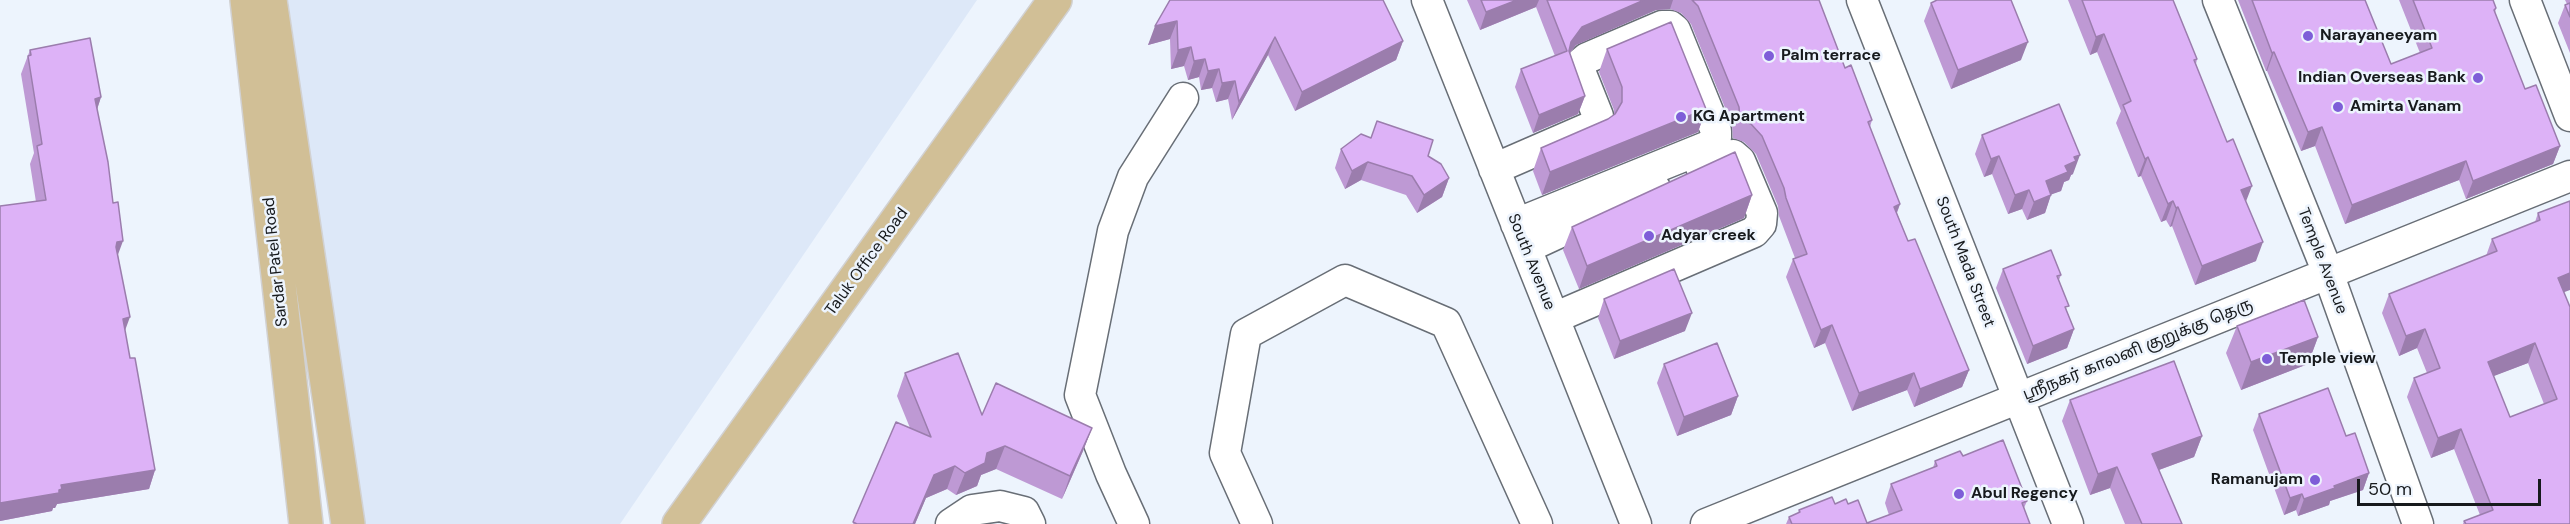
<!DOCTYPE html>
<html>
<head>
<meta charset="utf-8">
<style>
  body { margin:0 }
  #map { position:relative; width:2570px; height:524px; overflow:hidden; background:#edf4fd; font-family:"DM Sans",sans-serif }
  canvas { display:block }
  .scale { position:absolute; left:2357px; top:479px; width:184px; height:27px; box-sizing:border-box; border:3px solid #171a1d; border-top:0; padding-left:8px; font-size:18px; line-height:21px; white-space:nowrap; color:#171a1d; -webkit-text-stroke:4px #edf4fd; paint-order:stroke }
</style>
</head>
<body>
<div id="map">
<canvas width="2570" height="524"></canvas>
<div class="scale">50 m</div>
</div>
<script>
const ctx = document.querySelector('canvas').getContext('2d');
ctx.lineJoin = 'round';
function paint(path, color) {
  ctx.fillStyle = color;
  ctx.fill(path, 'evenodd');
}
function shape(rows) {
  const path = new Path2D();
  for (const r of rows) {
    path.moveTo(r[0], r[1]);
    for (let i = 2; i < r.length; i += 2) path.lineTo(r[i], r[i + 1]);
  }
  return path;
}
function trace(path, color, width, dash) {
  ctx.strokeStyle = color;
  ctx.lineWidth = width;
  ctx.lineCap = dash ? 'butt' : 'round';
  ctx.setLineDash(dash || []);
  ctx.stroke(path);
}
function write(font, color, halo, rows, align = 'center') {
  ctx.font = font + ' "DM Sans","Noto Sans Tamil",sans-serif';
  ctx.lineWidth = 5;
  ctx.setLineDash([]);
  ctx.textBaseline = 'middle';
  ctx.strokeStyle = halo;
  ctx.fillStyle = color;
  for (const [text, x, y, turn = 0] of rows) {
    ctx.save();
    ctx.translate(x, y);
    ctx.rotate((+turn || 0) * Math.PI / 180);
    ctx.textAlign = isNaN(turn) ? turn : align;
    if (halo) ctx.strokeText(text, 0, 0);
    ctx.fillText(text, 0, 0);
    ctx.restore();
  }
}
const built = shape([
  [288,0,977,0,620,524,362,524]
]);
const minor = shape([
  [1427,0,1636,524],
  [1862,0,2068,524],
  [2218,0,2328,273,2418,524],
  [2525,0,2570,116],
  [1494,169,1593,126,1597,121,1598,116,1580,71,1581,63,1587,58,1662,26,1670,26,1675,30,1716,131,1716,138,1711,145,1516,224],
  [1526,248,1655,188],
  [1554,318,1754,232,1761,224,1762,213,1740,161,1733,155,1723,157,1701,167],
  [951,524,972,510,1000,506,1024,512,1030,524],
  [1134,524,1111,474,1080,395,1113,231,1133,177,1183,98],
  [1257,524,1225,453,1246,334,1345,280,1446,323,1537,524],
  [1706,524,2570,176]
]);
const major = shape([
  [247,0,306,524],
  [270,0,348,524],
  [679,524,1055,0]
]);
const wall = shape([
  [1170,0,1403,41,1396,60,1295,111,1268,55,1232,120,1228,99,1216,102,1212,88,1201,90,1199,77,1188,80,1184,66,1171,69,1170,39,1148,45],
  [1467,0,1819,0,1845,68,1872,120,1870,127,1900,204,1897,213,1908,241,1969,370,1962,387,1914,407,1907,390,1852,411,1825,343,1814,348,1786,277,1793,259,1795,258,1779,216,1778,206,1756,154,1744,142,1733,138,1732,125,1691,24,1681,13,1670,9,1656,10,1576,45,1570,53,1585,96,1578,114,1533,133,1515,87,1521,69,1555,56,1536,7,1480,30],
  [2068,0,2173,0,2197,59,2196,64,2246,201,2256,261,2195,285,2172,226,2170,227,2166,220,2161,222,2141,176,2138,177,2116,123,2121,111,2097,52,2090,55],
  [2238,0,2365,0,2391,64,2420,53,2399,0,2493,0,2496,8,2495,13,2525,89,2560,146,2553,164,2466,199,2459,180,2345,224,2315,146,2301,151,2267,71,2266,71],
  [2565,0,2570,0,2570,53,2558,23,2565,5,2567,4],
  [1931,3,2021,60,1951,89,1924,21],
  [1607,49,1706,109,1698,132,1542,195,1533,171,1541,148,1608,119,1614,115,1614,110,1599,72],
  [30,50,101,97,97,109,118,255,125,331,130,358,155,470,149,489,57,504,55,508,53,508,52,511,0,521,0,206,36,202,30,164,34,153,21,74],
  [1982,135,2073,174,2071,175,2069,180,2064,182,2061,191,2051,194,2045,213,2027,220,2022,209,2008,214,1992,174,1984,177,1975,154],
  [1371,138,1428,156,1449,178,1442,197,1417,213,1406,195,1361,180,1345,189,1335,168,1341,149],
  [1752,195,1744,218,1579,289,1563,250,1572,227],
  [2538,213,2564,292,2570,524,2463,524,2464,521,2480,515,2454,449,2431,458,2407,397,2414,378,2427,373,2417,348,2399,356,2382,313,2389,294,2486,256,2492,239,2535,222],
  [2528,363,2544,404,2510,417,2493,376],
  [2003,269,2061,275,2059,280,2067,311,2074,329,2067,348,2027,364,1996,288],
  [1604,299,1685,331,1614,359,1598,318],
  [2237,326,2318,337,2308,364,2241,390,2226,353],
  [1664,364,1738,396,1731,415,1677,436,1657,383],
  [905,373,982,415,1092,428,1083,451,1062,499,996,469,981,475,977,486,956,495,947,489,926,498,915,524,853,524,896,422,910,428,897,396],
  [2070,400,2202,436,2194,457,2159,470,2182,524,2125,524,2110,488,2090,495,2062,421],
  [2259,414,2346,436,2369,473,2363,490,2330,501,2329,505,2298,516,2296,510,2284,515,2253,430],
  [1963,456,2027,501,2024,508,2030,524,1786,524,1789,517,1798,513,1799,510,1835,504,1848,504,1867,523,1889,515,1885,503,1891,484,1933,468,1935,461]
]);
const shadedWall = shape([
  [1517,0,1539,0,1536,7,1480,30,1486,12],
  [1644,0,1673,0,1670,9,1656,10,1576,45,1564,60,1571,42,1582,27],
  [1177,21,1170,39,1148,45,1155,26],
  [2104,34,2097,52,2090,55,2096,37],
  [1275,37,1268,55,1232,120,1239,102],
  [1403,41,1396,60,1295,111,1302,92],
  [2028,42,2021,60,1951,89,1958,70],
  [1191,47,1184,66,1171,69,1178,50],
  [2274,52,2267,71,2266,71,2272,53],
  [1205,59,1199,77,1188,80,1194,61],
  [1219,69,1212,88,1201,90,1208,71],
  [1235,81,1228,99,1216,102,1222,83],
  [1585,96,1578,114,1533,133,1539,115],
  [101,97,95,116,95,99],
  [1706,109,1698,132,1542,195,1550,172],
  [2322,127,2315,146,2301,151,2308,132],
  [2560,146,2553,164,2466,199,2473,181],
  [2080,155,2073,174,2071,175,2069,180,2064,182,2061,191,2039,199,2046,181,2074,157],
  [1999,156,1992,174,1984,177,1991,159],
  [2148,157,2141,176,2138,177,2145,159],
  [2466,161,2459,180,2345,224,2352,205],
  [1368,162,1361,180,1345,189,1352,171],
  [1449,178,1442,197,1417,213,1424,195],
  [2252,186,2245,204,2241,190],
  [2029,190,2022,209,2008,214,2015,195],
  [1752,195,1744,218,1579,289,1587,266],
  [2051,195,2045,213,2027,220,2034,202],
  [2173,201,2166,220,2161,222,2168,204],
  [1900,204,1893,222,1894,207],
  [2178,207,2172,226,2170,227,2176,208],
  [123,241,116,260,110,260,117,242],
  [2263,242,2256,261,2195,285,2202,266],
  [2570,273,2570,290,2551,297,2558,278],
  [1692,313,1685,331,1614,359,1620,341],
  [130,317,123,336,123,319],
  [1832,325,1825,343,1814,348,1821,330],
  [2074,329,2067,348,2027,364,2033,346],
  [2425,329,2417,348,2399,356,2406,336],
  [2318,337,2308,364,2241,390,2251,362],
  [2535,343,2528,363,2481,381,2488,362],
  [1969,370,1962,387,1914,407,1920,389],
  [1914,373,1907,390,1852,411,1859,393],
  [1738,396,1731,415,1677,436,1684,417],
  [1092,428,1083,451,1062,499,1070,476],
  [2461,429,2454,449,2431,458,2438,438],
  [2202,436,2194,457,2145,475,2152,454],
  [1005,446,996,469,981,475,977,486,956,495,965,473,987,453],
  [955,466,947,489,926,498,915,524,913,524,934,475],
  [2117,467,2110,488,2090,495,2098,474],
  [155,470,149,489,57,504,55,508,53,508,52,511,0,521,0,503,61,485],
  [2369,473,2363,490,2330,501,2329,505,2298,516,2304,499,2334,486],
  [2302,494,2296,510,2284,515,2290,498]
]);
const building = shape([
  [1170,0,1383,0,1403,41,1302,92,1275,37,1239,102,1235,81,1222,83,1219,69,1208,71,1205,59,1194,61,1191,47,1178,50,1177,21,1155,26,1170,0],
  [1481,0,1517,0,1486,12,1481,0],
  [1547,0,1644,0,1582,27,1571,42,1569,51,1585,96,1539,115,1521,69,1567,51,1547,0],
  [1692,0,1819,0,1845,68,1851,65,1872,120,1868,122,1900,204,1894,207,1908,241,1915,239,1969,370,1920,389,1914,373,1859,393,1832,325,1821,330,1793,259,1807,254,1786,198,1784,188,1762,136,1751,124,1740,120,1739,107,1698,6,1692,0],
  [1937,0,2011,0,2028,42,1958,70,1931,3,1937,0],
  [2082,0,2173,0,2197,59,2194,60,2227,142,2233,139,2252,186,2241,190,2263,242,2202,266,2178,207,2176,208,2173,201,2168,204,2148,157,2145,159,2123,105,2131,101,2104,34,2096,37,2082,0],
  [2252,0,2365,0,2391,64,2432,48,2413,0,2493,0,2496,8,2494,10,2525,89,2536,85,2560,146,2473,181,2466,161,2352,205,2322,127,2308,132,2274,52,2272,53,2252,0],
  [2570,3,2570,17,2565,5,2570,3],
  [1671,22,1706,109,1550,172,1541,148,1608,119,1615,114,1622,102,1622,87,1607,49,1671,22],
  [90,38,101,97,95,99,108,162,113,203,118,202,123,241,117,242,116,247,130,317,123,319,130,358,135,358,155,470,61,485,62,489,59,490,59,493,0,503,0,206,46,200,37,146,42,144,28,56,31,55,30,50,90,38],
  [2059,104,2080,155,2074,157,2076,161,2065,166,2068,172,2046,181,2051,195,2034,202,2029,190,2015,195,1999,156,1991,159,1982,135,2059,104],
  [1377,121,1433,140,1428,156,1441,164,1449,178,1424,195,1412,176,1368,162,1352,171,1341,149,1361,134,1371,138,1377,121],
  [1735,152,1752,195,1587,266,1572,227,1735,152],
  [2570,201,2570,273,2558,278,2570,307,2570,524,2466,524,2464,521,2493,510,2461,429,2438,438,2414,378,2440,368,2425,329,2406,336,2389,294,2497,251,2492,239,2540,220,2538,213,2570,201],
  [2535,343,2557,399,2510,417,2488,362,2535,343],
  [2051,250,2061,275,2057,276,2069,306,2065,307,2074,329,2033,346,2003,269,2051,250],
  [1674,269,1692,313,1620,341,1604,299,1674,269],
  [2304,300,2318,337,2251,362,2237,326,2304,300],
  [1717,343,1738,396,1684,417,1664,364,1717,343],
  [958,353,982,415,996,383,1092,428,1070,476,1005,446,987,453,985,463,965,473,955,466,934,475,913,524,857,524,853,522,896,422,931,437,905,373,958,353],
  [2174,361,2202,436,2152,454,2182,524,2142,524,2117,467,2098,474,2070,400,2174,361],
  [2328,388,2346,436,2355,433,2369,473,2334,486,2335,488,2304,499,2302,494,2290,498,2259,414,2328,388],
  [2003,440,2027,501,2022,503,2030,524,1792,524,1789,517,1800,512,1799,510,1832,497,1835,504,1846,499,1848,504,1858,500,1867,523,1902,510,1891,484,1937,466,1935,461,1960,451,1963,456,2003,440]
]);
const markers = [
  [2308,36,6,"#7e5ed8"],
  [1769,56,6,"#7e5ed8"],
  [2478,78,6,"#7e5ed8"],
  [2338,107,6,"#7e5ed8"],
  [1681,117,6,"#7e5ed8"],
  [1649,236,6,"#7e5ed8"],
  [2267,359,6,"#7e5ed8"],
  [2315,480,6,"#7e5ed8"],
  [1959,494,6,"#7e5ed8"]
];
const poiNames = [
  ["Narayaneeyam",2320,36],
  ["Palm terrace",1781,56],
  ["Indian Overseas Bank",2466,78,"right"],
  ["Amirta Vanam",2350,107],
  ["KG Apartment",1693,117],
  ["Adyar creek",1661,236],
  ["Temple view",2279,359],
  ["Ramanujam",2303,480,"right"],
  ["Abul Regency",1971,494]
];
const streetNames = [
  ["Temple Avenue",2322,261,69],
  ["Sardar Patel Road",276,262,-96],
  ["Taluk Office Road",867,262,-54],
  ["South Avenue",1531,262,68],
  ["South Mada Street",1965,262,69],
  ["ஸ்ரீநகர் காலனி குறுக்கு தெரு",2138,350,-22]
];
paint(built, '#dde8f8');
trace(minor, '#686e76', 33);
trace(major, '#d1d1d2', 36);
trace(minor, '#fff', 30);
trace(major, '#d1bf96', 33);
paint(wall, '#be99d4');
paint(shadedWall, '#9b7dad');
paint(building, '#ddb2f7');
trace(building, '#9b7dad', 1.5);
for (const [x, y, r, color] of markers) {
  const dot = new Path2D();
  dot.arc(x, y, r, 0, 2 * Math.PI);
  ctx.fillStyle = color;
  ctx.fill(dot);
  trace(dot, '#edf4fd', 2);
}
write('bold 16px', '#171a1d', '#edf4fd', poiNames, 'left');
write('16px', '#171a1d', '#edf4fd', streetNames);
</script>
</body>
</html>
